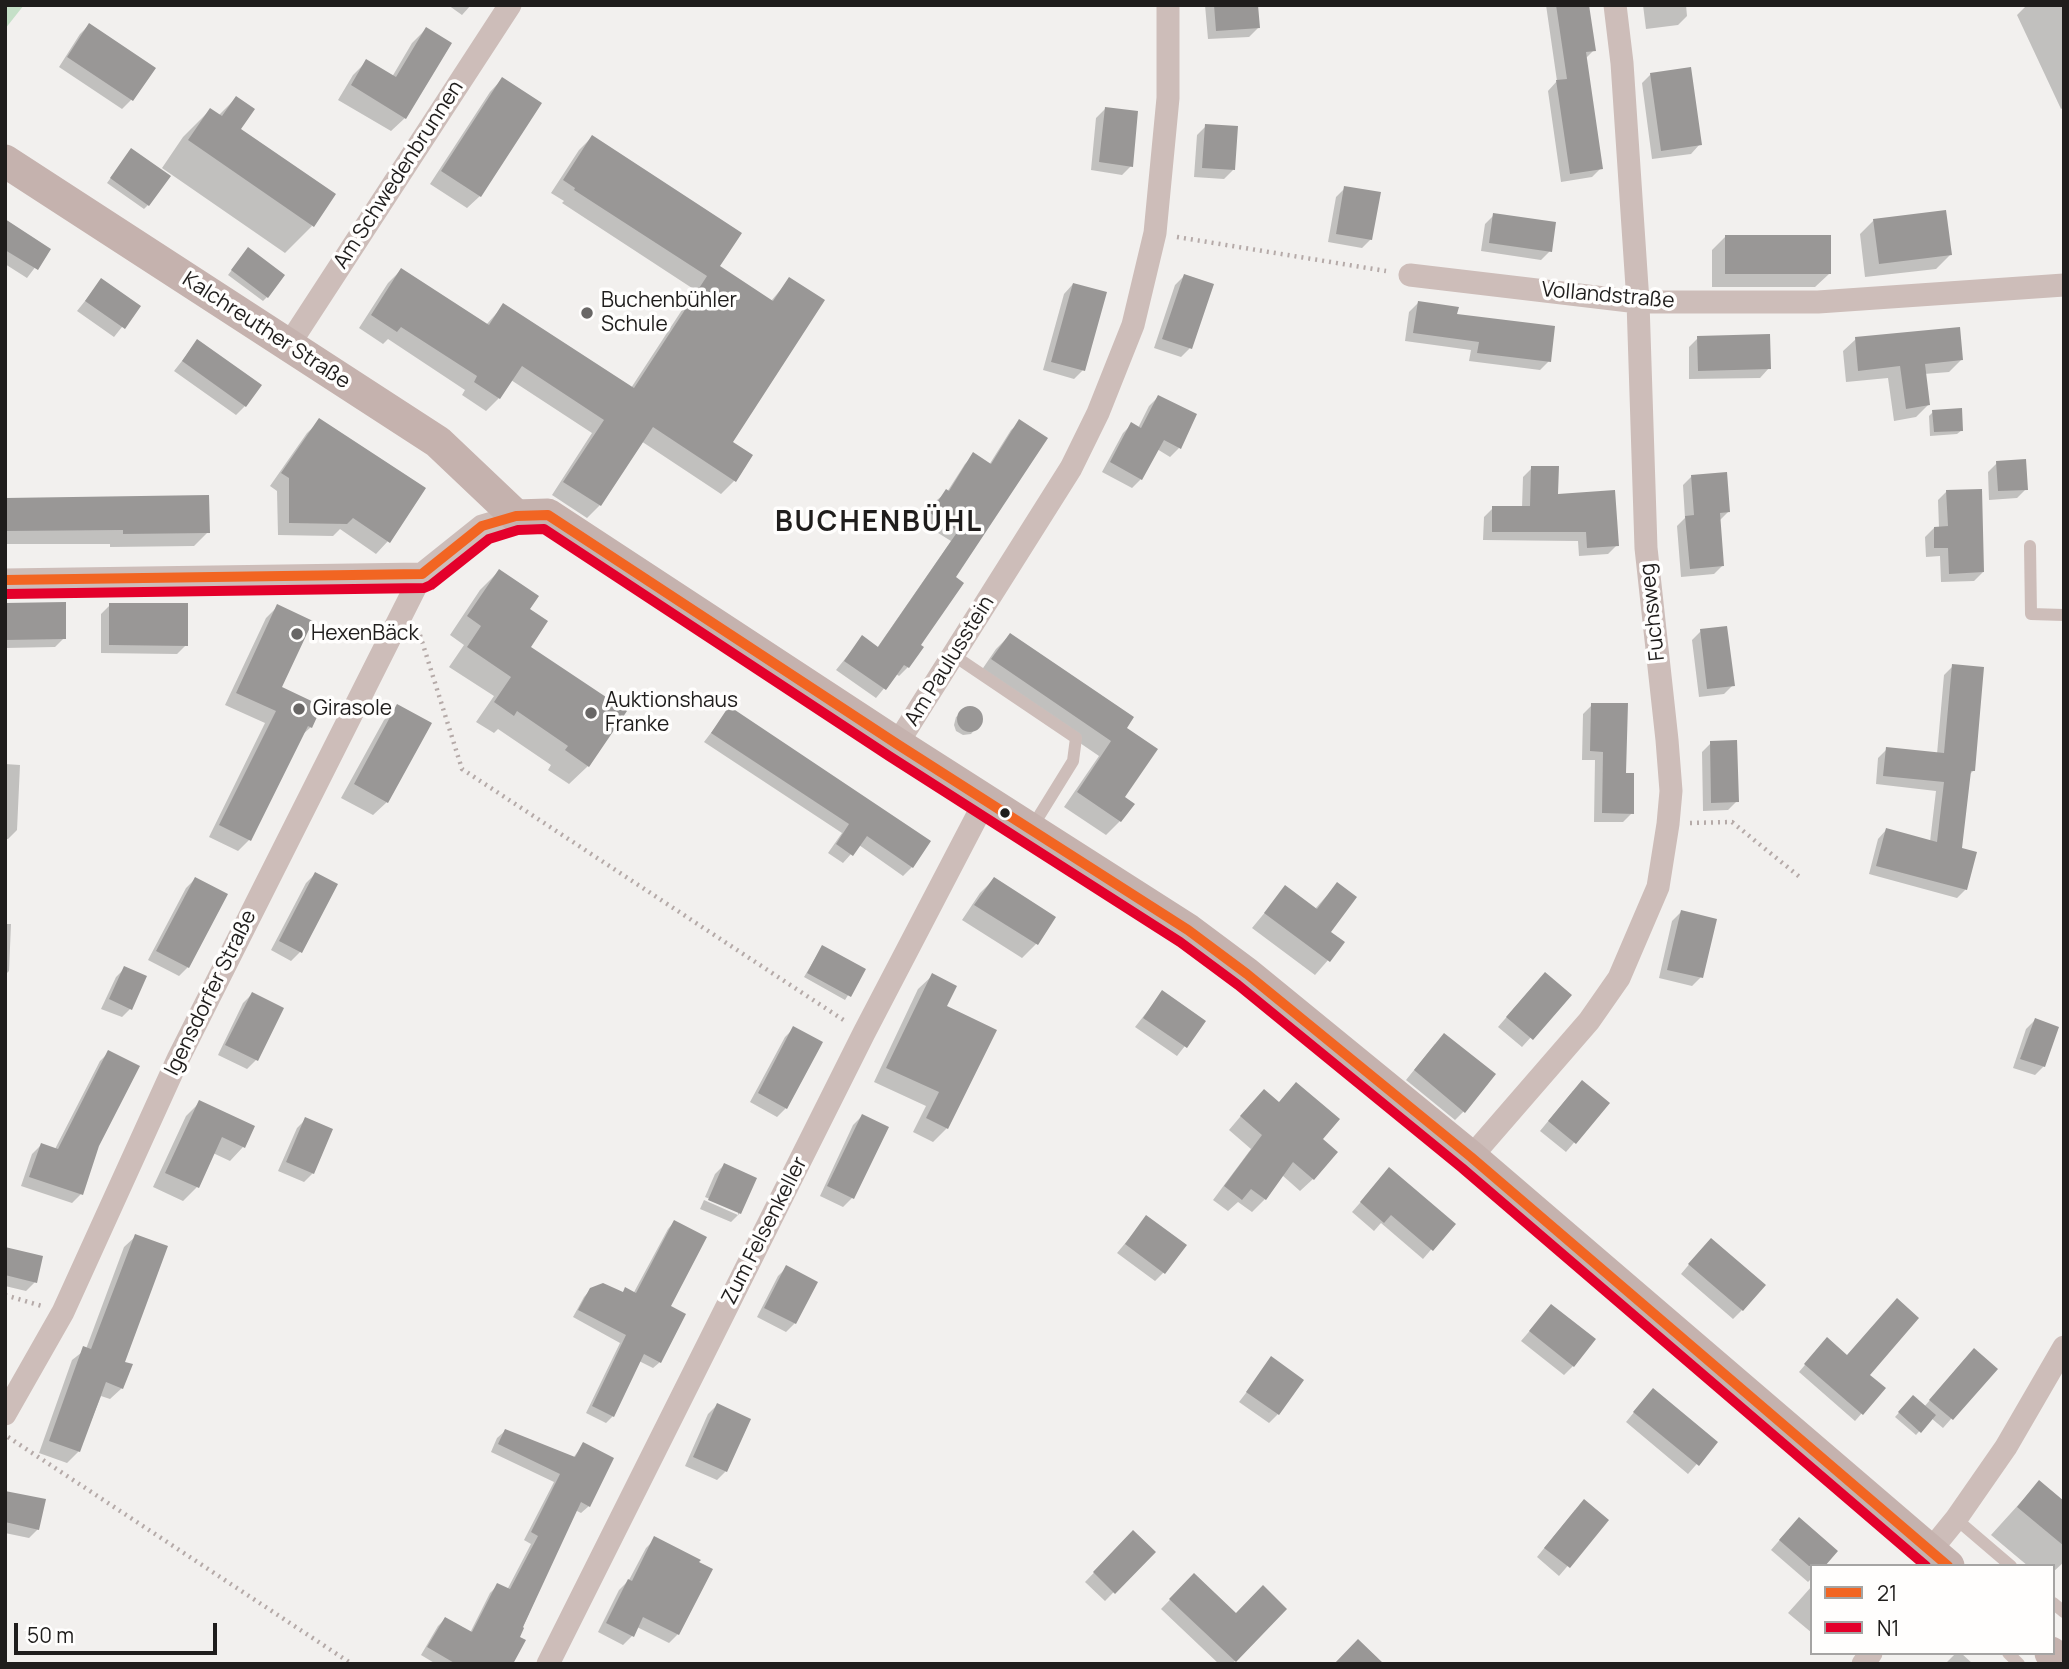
<!DOCTYPE html>
<html>
<head>
<meta charset="utf-8">
<style>
  body { margin:0 }
  #map { position:relative; width:2069px; height:1669px; overflow:hidden; background:#f2f0ee; font-family:Manrope,sans-serif }
  canvas { display:block }
  .frame { position:absolute; inset:0; border:7px solid #1f1d1c; pointer-events:none }
  .legend { position:absolute; left:1810px; top:1564px; width:245px; height:91px; box-sizing:border-box; background:#fffefd; border:2px solid #a5a4a3; margin:0; padding:9px 12px; list-style:none; font-size:21px; color:#1f1d1c }
  .legend li { display:flex; align-items:center; gap:14px; height:35px }
  .legend b { width:35px; border:2px solid #a5a4a3 }
  .scale { position:absolute; left:14px; top:1623px; width:203px; height:32px; box-sizing:border-box; border:4px solid #1f1d1c; border-top:0; padding-left:9px; font-size:21px; line-height:24px; white-space:nowrap; color:#1f1d1c; -webkit-text-stroke:5px #fffefd; paint-order:stroke }
</style>
</head>
<body>
<div id="map">
<canvas width="2069" height="1669"></canvas>
<div class="frame"></div>
<ul class="legend">
<li><b style="height:9px;background:#f26522"></b>21</li>
<li><b style="height:9px;background:#e4002b"></b>N1</li>
</ul>
<div class="scale">50 m</div>
</div>
<script>
const ctx = document.querySelector('canvas').getContext('2d');
ctx.lineJoin = 'round';
function paint(path, color) {
  ctx.fillStyle = color;
  ctx.fill(path, 'evenodd');
}
function shape(rows) {
  const path = new Path2D();
  for (const r of rows) {
    if (r.length === 3) {
      path.moveTo(r[0] + r[2], r[1]);
      path.arc(r[0], r[1], r[2], 0, 2 * Math.PI);
      continue;
    }
    path.moveTo(r[0], r[1]);
    for (let i = 2; i < r.length; i += 2) path.lineTo(r[i], r[i + 1]);
  }
  return path;
}
function trace(path, color, width, dash) {
  ctx.strokeStyle = color;
  ctx.lineWidth = width;
  ctx.lineCap = dash ? 'butt' : 'round';
  ctx.setLineDash(dash || []);
  ctx.stroke(path);
}
function write(font, color, halo, rows, align = 'center') {
  ctx.font = font + ' Manrope,sans-serif';
  ctx.lineWidth = 7;
  ctx.setLineDash([]);
  ctx.textBaseline = 'middle';
  ctx.strokeStyle = halo;
  ctx.fillStyle = color;
  for (const [text, x, y, turn = 0] of rows) {
    ctx.save();
    ctx.translate(x, y);
    ctx.rotate((+turn || 0) * Math.PI / 180);
    ctx.textAlign = isNaN(turn) ? turn : align;
    if (halo) ctx.strokeText(text, 0, 0);
    ctx.fillText(text, 0, 0);
    ctx.restore();
  }
}
const green = shape([
  [5,5,24,5,5,29]
]);
const shadow = shape([
  [448,5,471,5,462,15],
  [1205,5,1256,5,1258,28,1249,37,1208,39],
  [1546,5,1587,5,1594,50,1585,59,1601,168,1592,177,1561,182,1548,91,1557,81],
  [1643,5,1686,5,1687,16,1678,25,1646,29],
  [2027,5,2064,5,2064,107,2061,109,2017,15],
  [89,25,153,68,131,100,122,109,59,67,80,34],
  [426,29,405,118,391,131,338,100,353,75,367,61,392,77,412,43],
  [1651,74,1700,144,1691,154,1652,159,1642,83],
  [502,79,480,196,467,208,430,184,490,92],
  [236,98,239,129,312,226,285,253,162,168,183,137,210,110,218,116],
  [1105,109,1131,166,1122,175,1091,170,1096,118],
  [1206,126,1233,170,1224,179,1194,177,1197,135],
  [592,137,718,267,771,301,790,279,731,442,734,481,721,494,641,441,600,505,587,518,552,495,592,433,511,380,499,398,486,411,462,395,465,390,388,339,383,344,359,328,388,283,401,270,486,325,504,305,631,388,695,290,562,203,564,201,551,193,579,150],
  [128,154,148,205,144,209,107,183],
  [1345,188,1371,239,1362,248,1328,242,1336,197],
  [1494,215,1550,251,1541,260,1481,251,1485,224],
  [1874,220,1950,255,1936,269,1865,277,1860,234],
  [5,232,49,249,27,278,5,264],
  [1726,236,1829,274,1815,287,1712,287,1712,250],
  [244,254,267,297,263,301,228,275],
  [1184,276,1190,348,1181,357,1154,348,1175,285],
  [101,281,138,307,114,337,77,311],
  [1073,284,1083,370,1074,379,1043,370,1064,294],
  [1418,303,1455,316,1549,361,1540,370,1469,361,1471,350,1405,341,1409,312],
  [1698,338,1769,368,1760,378,1689,379,1689,347],
  [1856,339,1962,359,1949,372,1924,374,1928,405,1916,417,1894,421,1888,378,1846,382,1843,351],
  [197,342,245,406,236,415,174,371],
  [1158,397,1179,448,1170,457,1157,449,1141,479,1132,488,1102,472,1123,433,1132,424,1138,428,1149,406],
  [1933,412,1962,430,1957,434,1930,436,1929,416],
  [320,421,388,541,376,554,340,529,333,536,278,535,277,491,270,486,307,433],
  [1020,422,954,578,919,645,922,647,908,667,899,676,896,674,876,698,836,670,862,638,877,648,951,541,922,523,937,500,947,492,965,464,974,455,989,465,1011,430],
  [1997,463,2026,489,2017,498,1989,500,1988,472],
  [1532,468,1557,496,1617,545,1608,554,1579,556,1578,541,1483,540,1484,517,1493,508,1522,508,1523,477],
  [1692,476,1729,511,1719,521,1723,565,1714,574,1681,577,1677,526,1685,518,1683,485],
  [1947,491,1983,572,1974,581,1941,582,1940,556,1926,557,1925,537,1934,528,1939,528,1938,500],
  [5,500,208,532,194,546,110,547,110,544,5,544],
  [499,571,528,610,529,648,588,766,569,784,548,770,551,765,498,729,494,733,476,722,494,696,449,667,464,645,450,635,480,590],
  [5,605,64,638,55,647,5,648],
  [110,605,186,645,177,654,101,653,101,614],
  [278,606,280,688,311,727,301,736,250,839,238,851,209,837,265,723,225,705,266,618],
  [1701,631,1733,685,1724,694,1699,697,1692,640],
  [1010,635,1125,728,1120,821,1106,835,1064,807,1099,756,979,674,996,649],
  [1953,666,1973,771,1969,775,1960,849,1966,889,1957,898,1869,874,1878,839,1886,830,1930,842,1936,791,1876,784,1878,758,1887,749,1937,754,1944,675],
  [1592,705,1624,775,1632,813,1623,822,1594,822,1595,760,1582,760,1583,714],
  [398,706,387,802,373,815,341,798,384,720],
  [730,708,929,841,912,867,903,876,859,845,843,863,828,853,842,833,704,742],
  [968,708,976,710,981,715,981,722,971,734,963,735,956,731,954,725,956,717],
  [1711,743,1737,801,1728,810,1703,811,1702,752],
  [5,764,20,765,17,830,8,839,5,839],
  [315,874,300,952,291,961,271,950,306,883],
  [195,879,188,967,179,976,148,960,186,888],
  [994,879,1053,918,1036,944,1022,958,962,920,980,893],
  [1337,884,1329,932,1343,943,1315,975,1252,928,1286,887,1315,909],
  [1681,912,1701,977,1692,986,1659,978,1672,921],
  [5,924,11,924,9,971,5,975],
  [822,947,864,970,845,1000,804,977],
  [125,968,131,1008,122,1017,101,1009,116,977],
  [932,976,945,1007,947,1128,933,1142,913,1132,926,1106,874,1082,918,989],
  [1536,983,1569,995,1522,1047,1498,1027],
  [1162,993,1204,1022,1177,1056,1135,1027],
  [252,994,256,1060,247,1069,218,1055,243,1003],
  [2035,1020,2044,1066,2035,1075,2013,1068,2026,1029],
  [794,1028,786,1108,777,1117,750,1102,785,1037],
  [1435,1044,1464,1111,1455,1120,1406,1080],
  [109,1052,97,1145,81,1194,72,1203,21,1186,32,1154,41,1145,55,1149,100,1061],
  [1573,1091,1608,1103,1566,1152,1540,1131],
  [200,1102,243,1147,230,1161,213,1153,197,1187,183,1201,153,1187,186,1116],
  [1251,1104,1320,1139,1313,1179,1300,1191,1282,1175,1265,1199,1252,1212,1238,1202,1228,1211,1213,1200,1251,1149,1229,1130],
  [862,1116,887,1128,852,1198,843,1207,820,1196,853,1125],
  [306,1119,313,1173,304,1182,278,1171,297,1128],
  [724,1165,740,1213,738,1215,738,1211,705,1197,715,1174],
  [1381,1179,1453,1224,1423,1259,1381,1223,1374,1231,1352,1212],
  [704,1200,738,1215,731,1222,700,1209],
  [1147,1217,1164,1272,1155,1281,1117,1253],
  [674,1222,668,1307,660,1362,653,1368,639,1361,613,1416,606,1423,586,1413,620,1343,573,1317,584,1297,591,1289,622,1293,625,1290,633,1294,668,1229],
  [136,1236,122,1388,110,1399,101,1396,79,1451,67,1463,39,1453,72,1360,86,1349,124,1247],
  [1702,1249,1742,1310,1733,1319,1681,1274],
  [5,1250,35,1282,26,1291,5,1286],
  [787,1267,795,1323,786,1332,757,1317,778,1276],
  [1551,1306,1573,1366,1564,1375,1521,1341],
  [1820,1347,1847,1357,1868,1375,1862,1413,1855,1421,1799,1372],
  [1272,1359,1278,1414,1269,1423,1239,1402],
  [1965,1359,1995,1369,1943,1428,1931,1418,1916,1435,1895,1417,1913,1397,1924,1407],
  [1644,1400,1716,1442,1688,1474,1626,1422],
  [717,1405,749,1419,726,1471,717,1480,685,1466,708,1414],
  [505,1431,573,1458,583,1445,589,1506,581,1513,575,1510,518,1638,511,1664,436,1664,421,1655,438,1626,445,1619,470,1633,490,1593,498,1585,507,1590,531,1544,524,1540,554,1482,491,1452,497,1438],
  [2039,1482,2064,1503,2064,1562,2053,1572,2053,1566,2028,1566,1991,1535],
  [5,1492,38,1529,29,1538,5,1533],
  [1575,1510,1607,1520,1559,1576,1537,1557],
  [1790,1528,1812,1566,1812,1578,1808,1582,1771,1550],
  [1133,1532,1153,1552,1105,1601,1085,1582],
  [655,1539,697,1563,678,1634,669,1643,637,1627,632,1636,623,1645,598,1632,619,1590,629,1580,646,1548],
  [1194,1575,1236,1615,1285,1609,1232,1664,1219,1664,1161,1609],
  [1812,1586,1812,1633,1788,1613],
  [1956,1653,1961,1653,1973,1664,1945,1664]
]);
const building = shape([
  [1214,5,1258,5,1260,28,1216,31],
  [1556,5,1589,5,1596,51,1586,52,1603,169,1570,174,1556,80,1567,79],
  [89,23,156,68,133,101,67,57],
  [426,27,452,43,406,119,351,85,366,59,396,77],
  [1691,67,1702,145,1661,151,1650,73],
  [502,77,542,103,481,197,441,171],
  [236,96,255,109,241,129,336,194,314,227,188,140,210,108,222,116],
  [1105,107,1138,111,1133,167,1099,162],
  [1205,124,1238,126,1235,170,1202,168],
  [592,135,742,233,720,266,773,301,789,277,825,300,733,442,753,455,736,482,653,427,601,506,563,482,604,420,522,366,500,399,474,382,477,376,401,327,397,332,371,315,401,268,489,325,503,303,634,388,707,276,574,190,575,188,563,180],
  [131,148,171,176,149,206,110,178],
  [1344,186,1381,192,1372,240,1336,234],
  [1946,210,1952,255,1879,264,1873,219],
  [1493,213,1556,222,1552,252,1489,243],
  [5,219,51,249,38,270,5,250],
  [1725,235,1831,235,1831,274,1725,274],
  [248,247,285,275,268,298,231,270],
  [1184,274,1214,284,1192,349,1162,339],
  [101,278,141,306,125,329,85,301],
  [1073,283,1107,292,1085,371,1051,362],
  [1418,301,1459,307,1457,314,1555,326,1551,362,1477,353,1479,342,1413,333],
  [1960,327,1963,360,1925,364,1930,405,1906,409,1900,366,1858,371,1855,337],
  [1770,334,1771,369,1698,371,1697,336],
  [197,339,262,385,246,407,182,361],
  [1158,395,1197,414,1181,449,1164,440,1142,480,1110,462,1131,422,1141,428],
  [1962,408,1963,431,1934,432,1932,410],
  [319,418,426,488,390,543,353,518,347,524,289,523,289,478,281,473],
  [1019,419,1048,438,956,577,964,583,921,645,924,647,909,668,904,665,886,690,844,661,862,635,878,647,958,531,930,513,946,489,949,491,973,452,991,464],
  [2026,459,2028,490,1998,491,1996,461],
  [1531,466,1559,466,1558,494,1615,490,1619,546,1587,548,1586,532,1492,532,1492,506,1530,506],
  [1727,472,1730,512,1720,513,1724,566,1690,569,1685,516,1694,515,1691,475],
  [1982,489,1984,572,1949,574,1948,548,1934,548,1934,527,1948,526,1946,490],
  [209,495,210,533,123,534,123,530,5,531,5,498],
  [499,569,539,596,530,609,548,621,531,647,627,711,589,767,565,750,568,746,517,711,514,716,494,702,511,677,467,647,481,626,467,616],
  [66,602,66,639,5,640,5,603],
  [109,603,188,603,188,646,109,645],
  [277,604,313,621,282,687,322,706,312,728,308,726,251,841,219,825,276,711,236,693],
  [1727,626,1735,686,1707,689,1700,629],
  [1010,633,1134,717,1127,728,1158,749,1125,797,1135,804,1121,822,1077,792,1111,741,991,659],
  [1952,664,1984,667,1975,771,1971,771,1962,848,1977,852,1967,890,1876,866,1886,828,1937,842,1944,782,1883,776,1886,747,1944,753],
  [1591,703,1628,703,1626,773,1634,773,1634,814,1602,813,1603,752,1590,751],
  [397,704,432,723,388,803,354,784],
  [729,706,931,841,913,868,867,836,853,856,836,844,849,824,711,733],
  [970,719,13],
  [1737,740,1739,802,1711,803,1710,741],
  [315,872,338,884,302,953,279,941],
  [195,877,228,894,189,968,156,951],
  [994,877,1056,917,1038,945,974,905],
  [1337,882,1357,897,1331,932,1345,942,1330,962,1264,913,1285,885,1317,909],
  [1681,910,1717,919,1703,978,1667,970],
  [822,945,866,969,851,997,807,973],
  [124,966,147,976,132,1010,109,999],
  [1545,972,1572,995,1533,1040,1506,1017],
  [932,973,957,986,947,1006,997,1030,948,1129,926,1118,939,1092,886,1068],
  [1162,990,1206,1021,1187,1048,1143,1018],
  [252,992,284,1008,258,1061,225,1045],
  [2035,1018,2059,1027,2045,1067,2020,1059],
  [793,1026,823,1042,787,1109,758,1093],
  [1444,1033,1496,1074,1465,1113,1414,1070],
  [108,1050,140,1066,99,1146,83,1195,29,1177,41,1143,58,1149],
  [1582,1080,1610,1103,1576,1144,1548,1121],
  [1296,1082,1340,1119,1323,1139,1338,1152,1314,1180,1293,1162,1266,1200,1251,1189,1242,1200,1224,1186,1262,1135,1240,1116,1264,1089,1279,1102],
  [199,1100,255,1126,245,1148,222,1137,199,1188,165,1173],
  [862,1114,889,1127,854,1199,827,1186],
  [305,1117,333,1129,314,1174,286,1162],
  [724,1163,757,1178,741,1214,708,1200],
  [1389,1167,1456,1224,1433,1251,1391,1215,1384,1223,1360,1202],
  [1146,1215,1187,1245,1165,1274,1125,1244],
  [674,1220,707,1237,671,1306,686,1314,661,1363,644,1354,614,1417,592,1406,626,1335,578,1310,590,1288,603,1283,623,1292,625,1287,636,1293],
  [135,1234,168,1246,125,1362,133,1364,123,1389,106,1382,80,1452,49,1441,83,1346,91,1349],
  [1711,1238,1766,1285,1743,1311,1688,1264],
  [5,1247,43,1256,37,1283,5,1275],
  [786,1265,818,1282,796,1324,764,1308],
  [1897,1298,1919,1318,1870,1375,1886,1388,1863,1415,1804,1364,1827,1337,1847,1355],
  [1551,1304,1596,1339,1574,1367,1529,1331],
  [1974,1348,1998,1369,1953,1420,1929,1400],
  [1271,1356,1304,1380,1279,1415,1246,1392],
  [1653,1388,1718,1442,1699,1466,1633,1412],
  [1913,1395,1936,1415,1921,1433,1898,1412],
  [717,1403,751,1419,727,1472,693,1457],
  [505,1429,575,1457,583,1442,614,1458,590,1507,581,1502,523,1627,524,1628,520,1637,526,1640,513,1664,456,1664,427,1647,445,1617,472,1632,497,1583,510,1589,538,1536,531,1532,560,1474,498,1444],
  [2039,1480,2064,1501,2064,1546,2017,1507],
  [5,1491,46,1499,39,1530,5,1522],
  [1584,1499,1609,1520,1570,1568,1544,1548],
  [1799,1517,1838,1551,1825,1566,1809,1566,1779,1540],
  [1133,1530,1156,1552,1115,1594,1093,1572],
  [654,1536,701,1560,699,1562,713,1569,679,1635,643,1617,634,1637,606,1623,628,1579,632,1581],
  [1194,1573,1236,1613,1263,1585,1287,1609,1236,1662,1169,1599],
  [1358,1639,1384,1664,1334,1664]
]);
const path = shape([
  [1177,237,1386,271],
  [420,635,462,769,845,1021],
  [1690,823,1732,822,1801,878],
  [5,1295,42,1306],
  [8,1437,352,1664]
]);
const lane = shape([
  [2030,546,2031,614,2064,615],
  [953,655,1076,738,1073,761,1031,829],
  [1956,1519,2011,1566],
  [2053,1603,2064,1612],
  [2008,1653,2019,1664]
]);
const street = shape([
  [1410,275,1638,302,1818,302,2064,285],
  [288,346,510,5],
  [5,580,422,574],
  [897,744,1071,468,1098,413,1133,325,1155,233,1168,98,1168,5],
  [1471,1157,1589,1021,1619,978,1658,887,1668,824,1671,791,1667,740,1646,548,1638,302,1622,63,1615,5],
  [5,1414,63,1312,178,1059,422,574,482,526,516,516],
  [1930,1551,1956,1519,2006,1447,2064,1347],
  [548,1664,864,1033,985,801],
  [1863,1664,1871,1653]
]);
const secondary = shape([
  [5,161,438,442,516,516,548,515,897,744,1188,930,1247,974,1471,1157,1948,1566],
  [2051,1653,2063,1664]
]);
const bus1 = shape([
  [5,580,422,574,482,526,516,516,548,515,897,744,1188,930,1247,974,1471,1157,1948,1566]
]);
const bus2 = shape([
  [5,594,424,588,431,585,489,539,518,530,544,529,889,756,1180,942,1238,985,1462,1168,1926,1566]
]);
const markers = [
  [587,313,7,"#696766"],
  [297,634,7,"#696766"],
  [299,709,7,"#696766"],
  [591,713,7,"#696766"],
  [1005,813,6,"#1f1d1c"]
];
const streetNames = [
  ["Am Schwedenbrunnen",399,175,-57],
  ["Vollandstraße",1608,296,5],
  ["Kalchreuther Straße",266,331,33],
  ["Fuchsweg",1653,612,-96],
  ["Am Paulusstein",950,661,-58],
  ["Igensdorfer Straße",211,993,-64],
  ["Zum Felsenkeller",765,1231,-63]
];
const poiNames = [
  ["Buchenbühler",601,301],
  ["Schule",601,325],
  ["HexenBäck",311,634],
  ["Auktionshaus",605,701],
  ["Franke",605,725],
  ["Girasole",313,709]
];
const districtNames = [
  ["BUCHENBÜHL",879,523]
];
paint(green, '#c5e0c8');
paint(shadow, '#0003');
paint(building, '#999796');
trace(path, '#b5aaa8', 4.5, [2, 5]);
trace(lane, '#cdbdb9', 12);
trace(street, '#cdbdb9', 23);
trace(secondary, '#c5b2ae', 33);
trace(bus1, '#f26522', 10);
trace(bus2, '#e4002b', 10);
for (const [x, y, r, color] of markers) {
  const dot = new Path2D();
  dot.arc(x, y, r, 0, 2 * Math.PI);
  ctx.fillStyle = color;
  ctx.fill(dot);
  trace(dot, '#fffefd', 2.5);
}
write('21px', '#1f1d1c', '#fffefd', streetNames);
write('21px', '#1f1d1c', '#fffefd', poiNames, 'left');
ctx.letterSpacing = '2px';
write('bold 28px', '#1f1d1c', '#fffefd', districtNames);
ctx.letterSpacing = '0px';
</script>
</body>
</html>
